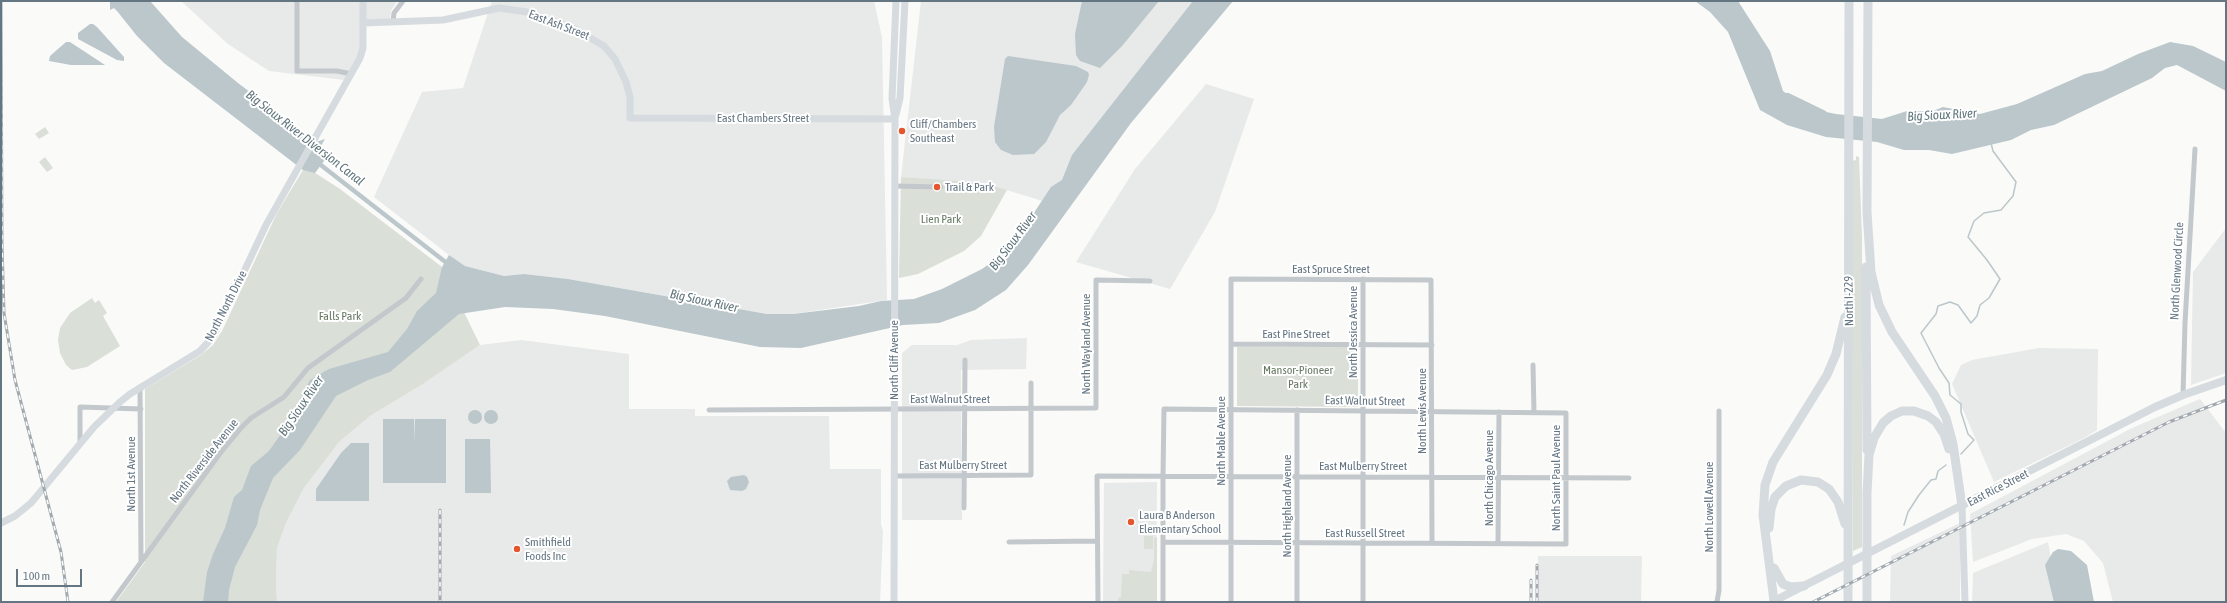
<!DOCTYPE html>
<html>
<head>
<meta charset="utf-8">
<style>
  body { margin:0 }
  #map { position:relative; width:2227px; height:603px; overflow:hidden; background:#fafaf8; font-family:"Asap Condensed",sans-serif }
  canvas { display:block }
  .frame { position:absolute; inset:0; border:2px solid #657683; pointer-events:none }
  .scale { position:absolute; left:16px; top:569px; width:66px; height:18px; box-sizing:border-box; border:2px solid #657683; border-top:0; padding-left:5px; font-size:12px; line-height:14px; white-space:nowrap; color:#657683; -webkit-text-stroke:3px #fff; paint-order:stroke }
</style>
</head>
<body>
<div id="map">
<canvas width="2227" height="603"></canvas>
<div class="frame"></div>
<div class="scale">100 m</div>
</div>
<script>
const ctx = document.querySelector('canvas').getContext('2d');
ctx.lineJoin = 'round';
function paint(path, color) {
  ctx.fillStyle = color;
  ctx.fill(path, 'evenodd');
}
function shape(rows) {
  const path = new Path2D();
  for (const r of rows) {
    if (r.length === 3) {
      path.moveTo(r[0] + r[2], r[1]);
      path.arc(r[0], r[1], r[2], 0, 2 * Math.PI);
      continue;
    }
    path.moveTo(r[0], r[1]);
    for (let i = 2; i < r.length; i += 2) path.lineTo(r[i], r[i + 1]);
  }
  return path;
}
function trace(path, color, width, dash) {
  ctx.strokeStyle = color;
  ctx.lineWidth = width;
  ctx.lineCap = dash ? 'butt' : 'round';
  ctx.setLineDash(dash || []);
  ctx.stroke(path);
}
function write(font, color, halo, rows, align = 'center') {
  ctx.font = font + ' "Asap Condensed",sans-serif';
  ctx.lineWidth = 4;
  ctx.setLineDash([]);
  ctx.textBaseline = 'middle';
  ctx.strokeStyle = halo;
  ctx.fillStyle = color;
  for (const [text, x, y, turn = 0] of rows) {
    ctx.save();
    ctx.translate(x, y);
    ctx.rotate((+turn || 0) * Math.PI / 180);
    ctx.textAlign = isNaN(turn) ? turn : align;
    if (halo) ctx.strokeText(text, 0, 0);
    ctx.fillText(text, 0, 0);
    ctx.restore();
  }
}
const built = shape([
  [181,1,360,1,360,51,344,80,269,71,228,44],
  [366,1,397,1,391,11,390,19,366,21],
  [492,1,874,1,882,37,887,300,793,314,767,314,568,279,524,274,504,276,465,266,449,255,374,197,422,92,463,88],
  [921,1,1202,1,1046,202,993,186,901,177],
  [1206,84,1254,99,1215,212,1170,289,1076,262,1135,169],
  [2226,228,2226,373,2191,385,2193,272],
  [1027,338,1026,369,961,370,962,520,902,520,902,353,912,345,957,345,971,340],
  [521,340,629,354,629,409,695,409,695,416,829,416,830,469,881,469,881,524,883,531,880,602,277,602,276,582,277,548,286,523,304,488,339,442,370,416,423,384,480,345],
  [2039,348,2098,349,2097,430,2084,438,1994,482,1952,384,1961,365,1972,360],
  [2200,399,2226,433,2226,602,2113,602,2103,563,2084,541,2066,534,2032,539,1973,562,1970,514,2132,428],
  [1157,482,1156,602,1103,602,1104,483],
  [1960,523,1960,602,1890,602,1891,556],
  [2048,542,2059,602,1972,602,1973,573],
  [1538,556,1642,556,1641,602,1538,602]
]);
const green = shape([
  [45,127,49,133,39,139,35,134],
  [1856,156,1859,157,1862,237,1862,547,1853,551,1852,161,1856,160],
  [45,157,53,168,47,172,39,162],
  [303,170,312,171,340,189,442,267,480,345,423,384,370,416,339,442,304,488,286,523,277,548,276,582,277,602,116,602,145,562,145,389,201,355,213,345,222,331,277,213],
  [901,177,959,181,993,186,1007,190,981,236,964,251,918,274,899,278],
  [92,298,95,303,99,300,107,313,103,316,120,346,87,367,72,370,66,365,60,353,58,340,60,328,70,313],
  [1237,347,1358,347,1358,407,1237,406],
  [1144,536,1153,536,1153,549,1144,549],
  [1157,537,1157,602,1118,602,1118,598,1121,597,1122,574,1129,574,1129,570,1151,572,1154,560,1154,538]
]);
const water = shape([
  [110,1,150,1,182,37,238,83,316,142,325,139,321,146,327,157,315,173,303,170,164,63,137,36,117,11,114,8,110,10],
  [1082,1,1159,1,1122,46,1100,68,1080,61,1076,55,1075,34],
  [1193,1,1233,1,1131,123,1028,265,1006,290,975,310,939,323,903,325,801,348,760,347,605,316,553,309,505,307,459,314,390,372,368,380,336,396,300,450,273,478,260,510,257,525,235,567,229,590,228,602,203,602,207,572,213,554,225,528,234,497,242,490,251,466,269,451,283,431,310,380,329,369,388,352,407,329,417,311,436,293,442,267,449,255,465,266,504,276,524,274,568,279,767,314,793,314,859,306,881,301,914,299,942,289,982,269,1010,249,1051,187,1062,180,1072,155],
  [1695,1,1738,1,1770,51,1783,91,1806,108,1836,114,1882,119,1907,111,1933,111,1943,107,1980,114,2017,104,2085,74,2102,71,2138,54,2170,42,2193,46,2226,62,2226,91,2177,65,2165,68,2152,78,2054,125,2031,130,2011,140,1952,154,1929,150,1904,150,1877,142,1826,137,1787,125,1760,110,1728,32,1710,12],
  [90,24,93,24,97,27,124,57,124,61,117,60,78,39,78,33],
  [66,42,70,42,105,65,71,65,49,61,50,56],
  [1008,56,1076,66,1088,72,1089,75,1087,82,1071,105,1060,115,1046,142,1034,154,1013,155,1001,150,995,142,994,127,1005,59],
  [491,417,7],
  [475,417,7],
  [383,419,414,419,414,444,415,419,446,419,446,483,383,483],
  [465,439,490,439,491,493,465,493],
  [351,443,369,443,369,501,316,501,316,489,341,453],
  [744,475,747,477,749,482,746,489,742,491,730,490,727,481,731,477],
  [2058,549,2071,551,2087,565,2094,602,2054,602,2045,565,2053,552]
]);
const stream = shape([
  [1961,454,1974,440,1968,434,1961,412,1961,404,1950,395,1949,383,1939,368,1921,333,1936,314,1938,306,1950,302,1958,305,1971,323,1977,316,1980,305,1989,298,2000,279,1987,260,1968,237,1974,221,1984,213,2001,210,2013,196,2016,182,1993,151,1991,143],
  [1904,525,1908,512,1919,495,1931,480,1936,479,1938,471,1946,465]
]);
const canal = shape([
  [317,162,448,264]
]);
const river = shape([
  [1788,97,1823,114]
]);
const street = shape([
  [297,1,297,71,337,71,352,74],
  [393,22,394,13,403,1],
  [895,186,941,187],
  [1363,279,1363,602],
  [1231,344,1432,345],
  [1533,365,1534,413],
  [140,388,141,561],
  [2183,395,2185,323,2195,149],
  [709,410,1096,408,1096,280,1150,281],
  [80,444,80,407,141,409],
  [895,476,1031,475,1031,383],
  [964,508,965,360],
  [1009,542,1097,541],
  [1498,543,1499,412],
  [112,602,221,452,241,428,251,418,284,397,308,368,406,298,421,279],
  [1098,602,1097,476,1629,478],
  [1163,602,1163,476,1164,409,1566,413,1566,544,1164,542],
  [1231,602,1231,279,1431,280,1432,543],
  [1297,602,1297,410],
  [1717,602,1719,590,1719,411]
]);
const secondary = shape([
  [363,23,443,20,499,8,527,12,575,29,604,46,615,59,626,82,630,97,630,118,895,119],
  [896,115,900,98,905,1],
  [1962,506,1965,602],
  [1,523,15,516,31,503,94,427,120,402,130,394,200,351,213,337,266,225,360,58,363,48,363,1],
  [894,602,895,119,892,99,896,1]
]);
const primary = shape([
  [1774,601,2155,407,2183,395,2226,380]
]);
const highway = shape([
  [1868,1,1867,212,1871,272,1879,305,1892,332,1935,396,1946,418,1953,444,1962,506],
  [1866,267,1867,450],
  [1769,528,1771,509,1775,497,1786,486,1801,480,1818,482,1829,489,1838,502,1845,524],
  [1774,568,1783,584,1791,587,1804,586],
  [1774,601,1763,515,1765,485,1773,462,1827,375,1836,354,1845,317],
  [1848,602,1849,1],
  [1867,602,1867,493,1869,455,1874,438,1883,423,1891,416,1902,411,1914,411,1928,416,1936,422,1944,434,1949,449]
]);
const rail = shape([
  [1,1,2,243,4,313,15,380,61,552,68,602],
  [440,510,440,602],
  [1531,602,1531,580],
  [1537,602,1537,565],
  [1813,602,2169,422,2226,400]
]);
const markers = [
  [902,131,4,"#e4572e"],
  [937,187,4,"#e4572e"],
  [1131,522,4,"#e4572e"],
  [517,549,4,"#e4572e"]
];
const streetNames = [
  ["East Ash Street",559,25,21],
  ["East Chambers Street",763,118],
  ["East Spruce Street",1331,269],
  ["North Glenwood Circle",2177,271,-87],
  ["North I-229",1849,301,-91],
  ["North North Drive",226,306,-63],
  ["North Jessica Avenue",1353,332,-90],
  ["East Pine Street",1296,334],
  ["North Wayland Avenue",1086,344,-90],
  ["North Cliff Avenue",894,360,-90],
  ["East Walnut Street",950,399],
  ["East Walnut Street",1365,401,1],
  ["North Lewis Avenue",1422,411,-90],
  ["North Mable Avenue",1221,441,-90],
  ["North Riverside Avenue",204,461,-52],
  ["East Mulberry Street",963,465],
  ["East Mulberry Street",1363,466],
  ["North 1st Avenue",131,474,-90],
  ["North Chicago Avenue",1489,478,-90],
  ["North Saint Paul Avenue",1556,478,-90],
  ["East Rice Street",1998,488,-27],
  ["North Highland Avenue",1287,506,-90],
  ["North Lowell Avenue",1709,507,-90],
  ["East Russell Street",1365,533]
];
const poiNames = [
  ["Cliff/Chambers",910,124],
  ["Southeast",910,138],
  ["Trail & Park",945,187],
  ["Laura B Anderson",1139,515],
  ["Elementary School",1139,529],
  ["Smithfield",525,542],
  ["Foods Inc",525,556]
];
const parkNames = [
  ["Lien Park",941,219],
  ["Falls Park",340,316],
  ["Mansor-Pioneer",1298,370],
  ["Park",1298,384]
];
const waterNames = [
  ["Big Sioux River",1942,115,-3],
  ["Big Sioux River Diversion Canal",305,138,38],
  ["Big Sioux River",1013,241,-53],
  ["Big Sioux River",704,301,12],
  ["Big Sioux River",301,406,-56]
];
paint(built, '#e8e9e9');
paint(green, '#dadfd7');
paint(water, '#bbc7cb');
trace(stream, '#bbc7cb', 1.5);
trace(canal, '#bbc7cb', 4.5);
trace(river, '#bbc7cb', 8);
trace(street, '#c3c8cc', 5);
trace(secondary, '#d6dbdf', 7);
trace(primary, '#d6dbdf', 8);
trace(highway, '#d6dbdf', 9);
trace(rail, '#a2aab0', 3);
trace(rail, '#fff', 1.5, [4.5]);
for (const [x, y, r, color] of markers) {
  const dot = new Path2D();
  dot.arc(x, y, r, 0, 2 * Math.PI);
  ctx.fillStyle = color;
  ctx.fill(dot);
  trace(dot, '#fff', 1.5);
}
write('12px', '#657683', '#fff', streetNames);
write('12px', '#657683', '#fff', poiNames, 'left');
write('12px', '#687a64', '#fff', parkNames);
write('italic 13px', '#60757c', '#fff', waterNames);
</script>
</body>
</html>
